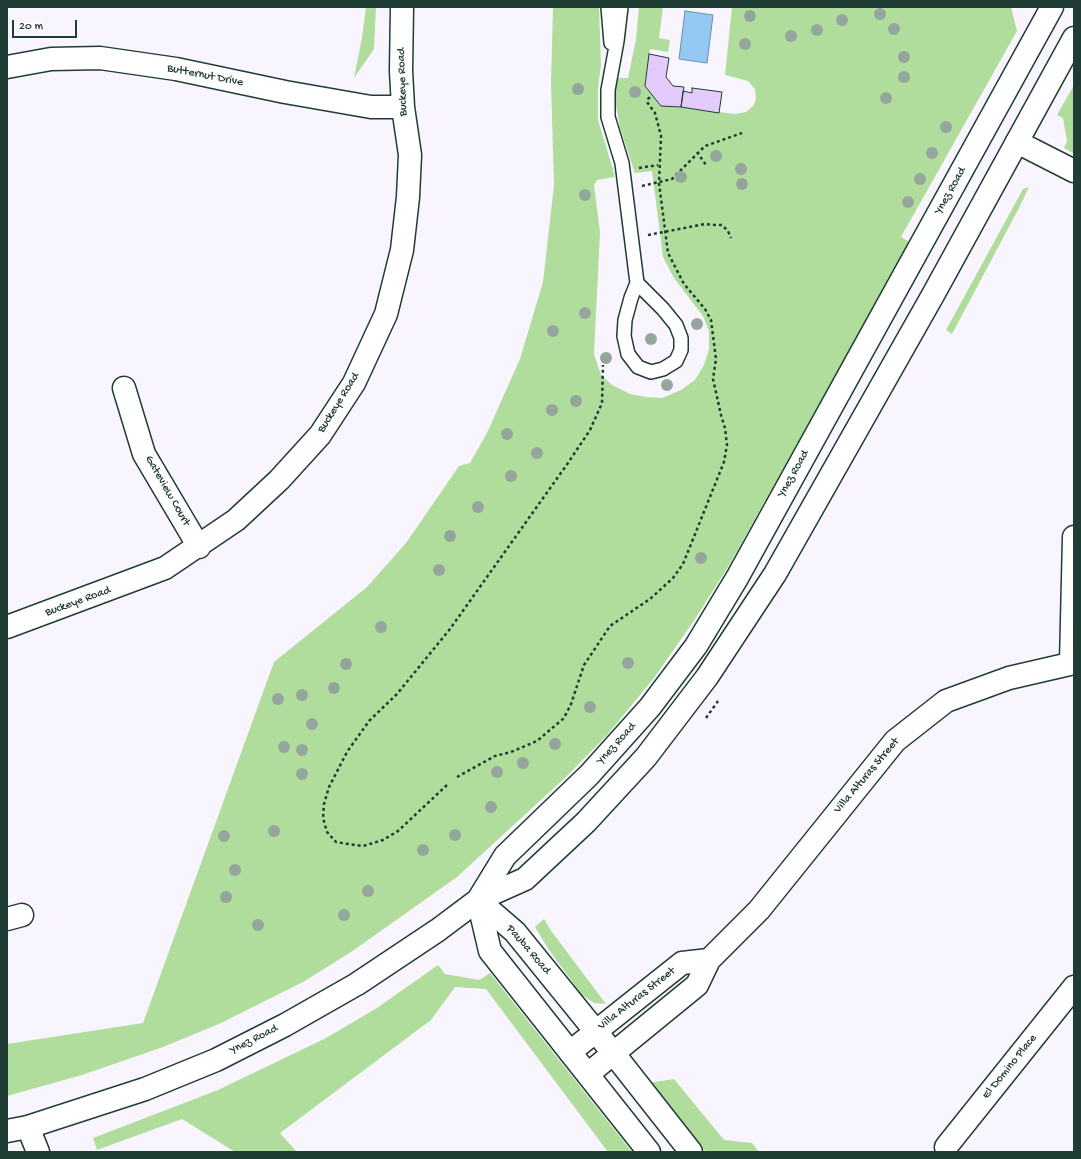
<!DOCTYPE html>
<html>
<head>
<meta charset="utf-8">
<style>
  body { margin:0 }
  #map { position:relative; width:1081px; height:1159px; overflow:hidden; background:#f9f5fe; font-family:"Gochi Hand",sans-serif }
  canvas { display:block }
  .frame { position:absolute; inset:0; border:8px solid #1f3d34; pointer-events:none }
  .scale { position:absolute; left:12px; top:20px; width:65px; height:18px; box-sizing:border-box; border:2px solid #1f3d34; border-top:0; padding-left:5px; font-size:12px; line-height:14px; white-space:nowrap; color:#1f3d34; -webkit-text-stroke:3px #fff; paint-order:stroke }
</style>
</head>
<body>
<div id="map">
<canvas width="1081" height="1159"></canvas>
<div class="frame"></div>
<div class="scale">20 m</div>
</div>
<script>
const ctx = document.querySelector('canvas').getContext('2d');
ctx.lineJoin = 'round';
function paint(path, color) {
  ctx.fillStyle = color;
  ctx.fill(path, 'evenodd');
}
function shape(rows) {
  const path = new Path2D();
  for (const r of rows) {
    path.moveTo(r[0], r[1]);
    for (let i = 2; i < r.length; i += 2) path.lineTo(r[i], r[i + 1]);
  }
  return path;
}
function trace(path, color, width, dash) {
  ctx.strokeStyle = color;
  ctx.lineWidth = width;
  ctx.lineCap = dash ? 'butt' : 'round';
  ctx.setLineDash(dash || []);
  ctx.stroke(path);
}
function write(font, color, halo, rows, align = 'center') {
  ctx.font = font + ' "Gochi Hand",sans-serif';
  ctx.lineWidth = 3;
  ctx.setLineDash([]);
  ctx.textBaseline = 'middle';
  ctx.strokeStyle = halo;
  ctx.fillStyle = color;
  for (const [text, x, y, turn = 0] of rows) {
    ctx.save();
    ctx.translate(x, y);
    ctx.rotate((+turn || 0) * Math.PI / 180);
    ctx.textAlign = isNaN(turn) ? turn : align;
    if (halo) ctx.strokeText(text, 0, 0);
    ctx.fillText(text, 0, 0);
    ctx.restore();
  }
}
const green = shape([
  [366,7,376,7,374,49,354,78,362,38],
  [553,7,599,7,601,65,598,88,598,120,614,173,614,177,597,180,594,185,600,232,594,354,601,375,612,385,630,394,646,397,662,398,681,390,695,380,704,365,709,349,709,331,703,316,674,278,663,257,652,171,635,173,620,128,616,105,616,78,628,78,636,39,639,7,663,7,659,38,670,40,668,52,650,49,645,86,661,105,735,114,746,112,754,105,756,98,755,89,748,81,725,75,732,7,1011,7,1017,31,901,237,910,242,728,567,695,619,654,678,607,735,567,776,457,877,351,952,303,982,219,1024,163,1047,82,1075,7,1096,7,1044,143,1023,274,662,367,587,406,543,459,466,470,463,487,433,520,359,543,282,554,185,551,83],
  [1074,85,1074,151,1073,153,1064,148,1067,141,1063,118,1057,115],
  [1029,187,1018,210,952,334,946,330,1023,189],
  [544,919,552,932,606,1004,594,1003,582,995,549,950,535,927],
  [438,965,445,974,479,980,490,973,632,1152,608,1152,486,989,455,987,431,1020,280,1133,297,1152,235,1152,182,1119,97,1150,93,1138,218,1090,326,1038,377,1008],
  [674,1079,724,1140,752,1143,759,1152,706,1152,671,1108,648,1083]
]);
const water = shape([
  [685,11,713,15,707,63,679,59,685,11]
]);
const building = shape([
  [649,54,669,58,666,77,673,86,684,87,681,107,661,106,645,86,649,54],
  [692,88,722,92,719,113,681,107,683,91,692,93,692,88]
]);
const path = shape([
  [697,152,706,165],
  [639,168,658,165],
  [642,186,672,179,705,146,742,133],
  [648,235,705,224,715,225,722,225,728,231,731,238],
  [706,718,718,701],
  [457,777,495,756,511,752,537,741,564,718,571,704,584,665,610,626,650,599,673,578,683,564,724,462,727,445,725,428,721,415,713,379,716,359,711,320,705,309,684,284,668,253,659,183,661,136,655,113,647,102,648,99,652,95],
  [447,785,398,831,383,840,363,846,348,844,336,842,327,832,323,818,324,804,329,787,347,752,369,721,397,694,450,629,568,463,590,430,602,403,603,365]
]);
const lane = shape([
  [608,7,611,43],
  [621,7,617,41,608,90,608,117,622,163,637,283,631,298,625,320,624,336,628,354,638,367,651,372,663,369,676,361,681,350,681,338,676,325,663,309,637,283]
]);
const street = shape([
  [7,67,51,59,100,58,176,69,285,92,371,107,403,107],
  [1017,142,1074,171],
  [124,388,144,454,199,547],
  [7,627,165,568,236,520,279,480,320,435,354,383,386,314,402,250,408,197,410,155,403,107,401,71,402,7],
  [1071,663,1074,537],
  [7,919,22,915],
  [570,1052,682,963,709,960],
  [588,1074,697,985,709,960,759,910,895,741,946,701,1009,678,1074,663],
  [28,1127,38,1152],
  [946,1147,1074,987]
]);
const secondary = shape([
  [478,900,505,856,589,775,650,707,696,646,737,578,1052,7],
  [478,900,515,932,614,1054,691,1152],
  [478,900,490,951,649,1152],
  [7,1131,28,1127,145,1089,216,1060,285,1025,357,984,438,930,478,900,525,879,586,822,646,757,707,677,775,574,933,295,1074,38]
]);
const trees = [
  [880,14],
  [750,16],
  [842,20],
  [894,29],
  [817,30],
  [791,36],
  [745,44],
  [904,57],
  [904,77],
  [578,89],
  [635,92],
  [886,98],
  [946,127],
  [932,153],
  [716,156],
  [741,169],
  [681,177],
  [920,179],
  [742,184],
  [585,195],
  [908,202],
  [585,313],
  [697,324],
  [553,331],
  [651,339],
  [606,358],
  [667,385],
  [576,401],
  [552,410],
  [507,434],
  [537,453],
  [511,476],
  [478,507],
  [450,536],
  [701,558],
  [439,570],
  [381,627],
  [628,663],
  [346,664],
  [334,688],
  [302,695],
  [278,699],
  [590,707],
  [312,724],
  [555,744],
  [284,747],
  [302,750],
  [523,763],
  [497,772],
  [302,774],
  [491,807],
  [274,831],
  [455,835],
  [224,836],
  [423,850],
  [235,870],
  [368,891],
  [226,897],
  [344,915],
  [258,925]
];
const streetNames = [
  ["Butternut Drive",205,76,11],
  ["Buckeye Road",403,82,-92],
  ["Ynez Road",951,191,-61],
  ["Buckeye Road",339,403,-58],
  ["Ynez Road",794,474,-61],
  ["Gateview Court",167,491,60],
  ["Buckeye Road",78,602,-20],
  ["Ynez Road",617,744,-48],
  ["Villa Alturas Street",867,776,-50],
  ["Pauba Road",528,950,49],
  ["Villa Alturas Street",637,999,-38],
  ["Ynez Road",254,1040,-27],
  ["El Domino Place",1010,1067,-51]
];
paint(green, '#b0dd9b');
paint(water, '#95c9f3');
trace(water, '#6691a7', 1);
paint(building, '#e3cbfb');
trace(building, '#1f3d34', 1);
trace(lane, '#1f3d34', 16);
trace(street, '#1f3d34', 25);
trace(secondary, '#1f3d34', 25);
trace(path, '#1f3d34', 2.5, [3, 3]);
trace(lane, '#fff', 13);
trace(street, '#fff', 22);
trace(secondary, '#fff', 22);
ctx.fillStyle = '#95a69d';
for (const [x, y] of trees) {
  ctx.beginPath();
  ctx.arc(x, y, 6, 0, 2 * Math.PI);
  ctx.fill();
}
write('12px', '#1f3d34', '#fff', streetNames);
</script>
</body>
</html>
